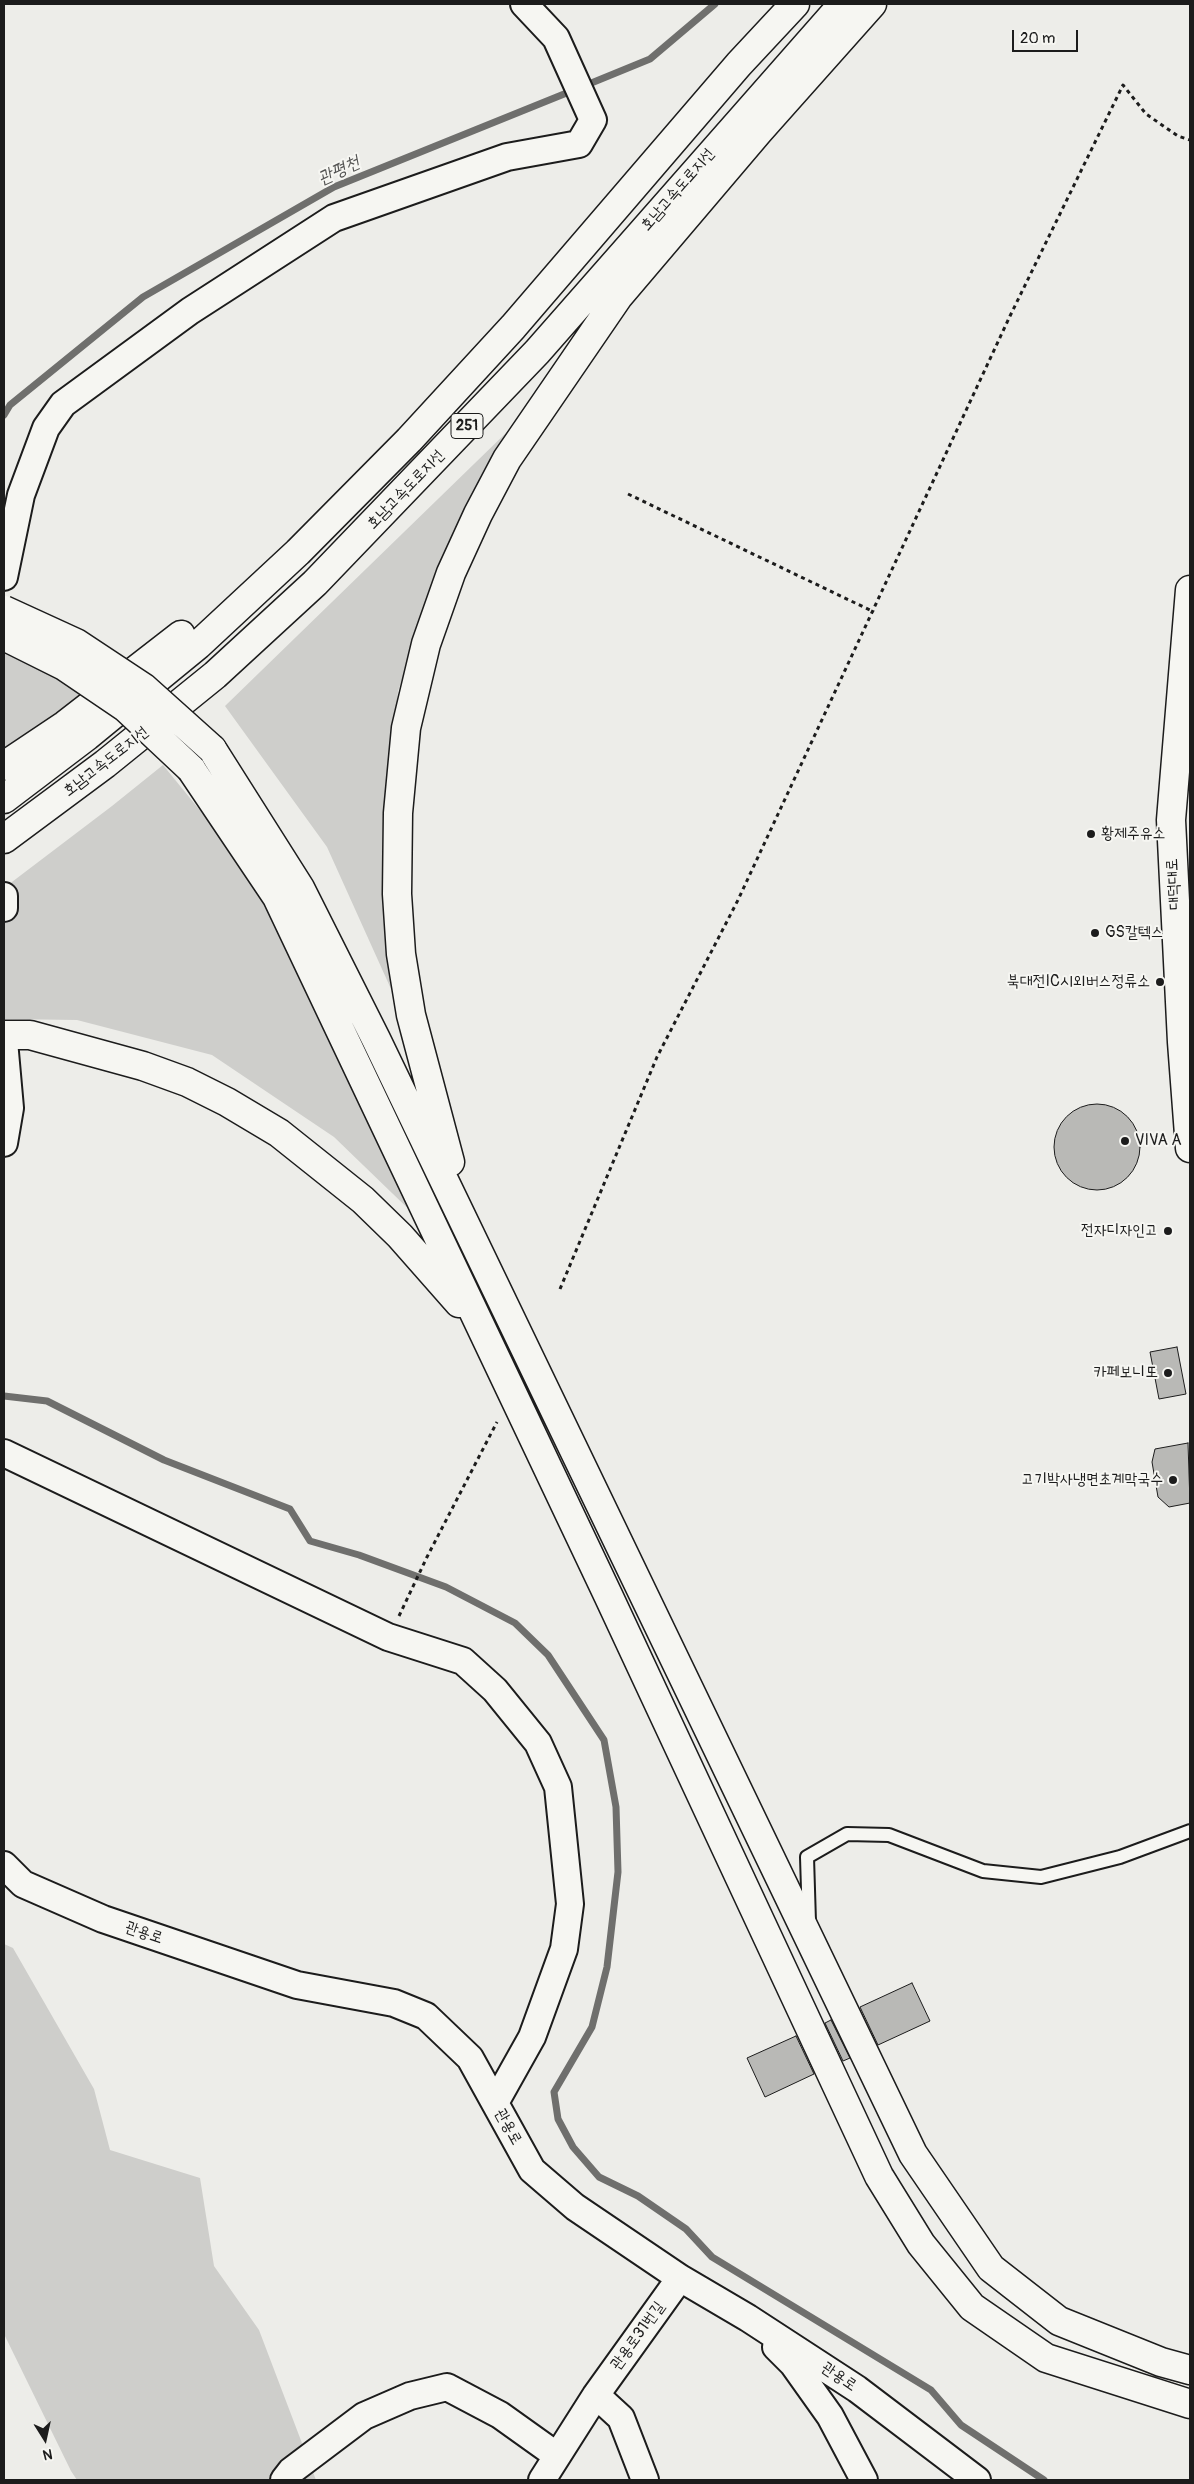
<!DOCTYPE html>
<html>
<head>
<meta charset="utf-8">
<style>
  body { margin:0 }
  #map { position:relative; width:1194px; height:2484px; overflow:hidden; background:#edede9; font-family:Pangolin,sans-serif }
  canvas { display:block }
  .frame { position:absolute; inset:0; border:5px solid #1c1c1c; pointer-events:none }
  .north { position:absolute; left:20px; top:2414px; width:50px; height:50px; -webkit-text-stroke:4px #f6f6f2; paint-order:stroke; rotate:170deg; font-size:14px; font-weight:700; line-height:20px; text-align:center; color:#1c1c1c }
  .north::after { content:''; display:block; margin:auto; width:18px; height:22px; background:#1c1c1c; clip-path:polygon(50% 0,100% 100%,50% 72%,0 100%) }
  .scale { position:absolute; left:1012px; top:30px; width:66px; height:22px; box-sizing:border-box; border:2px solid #1c1c1c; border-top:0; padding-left:6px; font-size:15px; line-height:18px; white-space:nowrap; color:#1c1c1c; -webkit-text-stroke:4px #f6f6f2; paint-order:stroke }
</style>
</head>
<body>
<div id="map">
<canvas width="1194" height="2484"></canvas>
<div class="frame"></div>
<div class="north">N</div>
<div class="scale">20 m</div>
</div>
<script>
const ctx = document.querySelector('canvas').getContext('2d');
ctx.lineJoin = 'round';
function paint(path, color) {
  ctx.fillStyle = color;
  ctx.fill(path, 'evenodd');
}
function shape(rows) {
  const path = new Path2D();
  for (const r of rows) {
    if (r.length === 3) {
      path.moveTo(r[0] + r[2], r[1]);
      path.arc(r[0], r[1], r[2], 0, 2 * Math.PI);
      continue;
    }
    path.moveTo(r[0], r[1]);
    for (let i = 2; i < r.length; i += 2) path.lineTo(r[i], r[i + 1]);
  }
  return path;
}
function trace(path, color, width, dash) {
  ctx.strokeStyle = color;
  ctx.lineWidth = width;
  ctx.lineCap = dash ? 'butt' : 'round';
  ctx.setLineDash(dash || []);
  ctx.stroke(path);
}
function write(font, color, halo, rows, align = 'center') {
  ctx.font = font + ' Pangolin,"Poor Story",sans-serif';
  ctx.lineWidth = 4;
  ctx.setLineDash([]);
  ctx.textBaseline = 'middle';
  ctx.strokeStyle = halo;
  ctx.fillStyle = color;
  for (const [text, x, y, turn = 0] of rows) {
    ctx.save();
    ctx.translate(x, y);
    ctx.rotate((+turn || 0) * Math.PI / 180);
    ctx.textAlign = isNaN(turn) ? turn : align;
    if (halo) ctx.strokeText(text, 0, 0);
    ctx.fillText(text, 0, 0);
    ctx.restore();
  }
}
const green = shape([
  [510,429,446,553,398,691,385,849,391,989,327,847,225,706],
  [4,648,96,694,4,761],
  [163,765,216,830,267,904,422,1222,334,1137,212,1055,77,1020,4,1019,4,888,112,806],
  [4,1944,13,1948,94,2089,110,2150,200,2178,214,2266,259,2330,316,2480,77,2480,71,2471,4,2334]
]);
const stream = shape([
  [584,86,650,59,715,4],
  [4,415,10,405,143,297,334,187,574,90],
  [4,1396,47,1401,164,1460,290,1509,310,1541,359,1555,446,1587,515,1623,548,1655,604,1740,616,1807,618,1872,607,1967,592,2027,554,2092,558,2119,573,2147,599,2177,638,2196,686,2229,712,2257,931,2390,961,2425,1044,2480]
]);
const building = shape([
  [1097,1147,43],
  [1177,1347,1186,1394,1159,1399,1150,1352,1177,1347],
  [1188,1443,1190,1503,1169,1507,1158,1497,1152,1462,1155,1449,1188,1443],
  [912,1983,930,2021,878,2045,860,2007,912,1983],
  [831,2020,850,2058,843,2061,825,2023,831,2020],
  [796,2036,814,2074,765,2097,747,2058,796,2036]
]);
const path = shape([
  [628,494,874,612],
  [560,1289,657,1057,738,900,1010,316,1123,85,1146,114,1178,136,1190,140],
  [399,1616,427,1557,497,1422]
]);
const service = shape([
  [809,1922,807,1857,847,1834,889,1835,983,1871,1041,1877,1120,1857,1190,1831]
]);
const minor = shape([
  [4,577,21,495,46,428,63,404,190,311,334,218,507,157,579,144,593,120,556,38,524,4],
  [4,896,4,908],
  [4,1041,10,1108,4,1143],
  [4,1453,388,1637,463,1661,495,1690,538,1743,558,1787,570,1904,564,1949,532,2037,495,2103],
  [4,1865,23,1884,103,1919,297,1985,394,2003,426,2016,470,2058,532,2170,575,2207,680,2278,748,2318,857,2389,977,2480],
  [776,2347,793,2364,830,2416,864,2480],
  [596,2395,621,2418,645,2480],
  [284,2480,291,2471,364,2416,410,2396,447,2387,500,2415,556,2455],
  [542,2480,596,2395,680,2278]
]);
const primary = shape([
  [1190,590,1171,820,1182,1042,1190,1148]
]);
const motorway = shape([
  [212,749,300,888,376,1039,913,2154,991,2268,1059,2321,1161,2362,1190,2370],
  [4,766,65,725,181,635],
  [191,769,277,897,608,1595,879,2176,921,2244,972,2307,1046,2358,1190,2404],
  [4,799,87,736,198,645,298,552,409,440,513,327,739,64,795,4],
  [4,839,105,764,215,675,315,583,537,352,843,4],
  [4,1035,30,1035,143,1066,187,1082,227,1102,279,1133,363,1200,400,1236,459,1303],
  [450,1162,411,1015,401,954,397,894,398,813,406,728,426,644,451,573,478,514,507,459,618,297,759,131,872,4]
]);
const motorwayBridge = shape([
  [4,610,76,643,144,688,212,749],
  [4,636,64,666,126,708,191,769]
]);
const markers = [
  [1091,834,5,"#1c1c1c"],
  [1095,933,5,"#1c1c1c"],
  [1160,982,5,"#1c1c1c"],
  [1125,1141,5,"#1c1c1c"],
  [1168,1231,5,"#1c1c1c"],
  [1168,1373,5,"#1c1c1c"],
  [1173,1480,5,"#1c1c1c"]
];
const shields = [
  [467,426,32]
];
const shieldNames = [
  ["251",467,426]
];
const streetNames = [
  ["호남고속도로지선",678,190,-49],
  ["호남고속도로지선",406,490,-46],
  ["호남고속도로지선",106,762,-38],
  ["대덕대로",1174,884,-93],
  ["관용로",144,1933,19],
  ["관용로",508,2127,61],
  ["관용로31번길",638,2336,-54],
  ["관용로",839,2377,34]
];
const poiNames = [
  ["황제주유소",1101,834,"left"],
  ["GS칼텍스",1105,933,"left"],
  ["북대전IC시외버스정류소",1150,982],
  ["VIVA A",1135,1141,"left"],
  ["전자디자인고",1158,1231],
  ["카페보니또",1158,1373],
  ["고기박사냉면초계막국수",1163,1480]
];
const waterNames = [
  ["관평천",339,171,-25]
];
paint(green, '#cececb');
trace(stream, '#6f6f6d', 7);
paint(building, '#b9b9b6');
trace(building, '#1c1c1c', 1);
trace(service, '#1c1c1c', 16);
trace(minor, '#1c1c1c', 30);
trace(primary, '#1c1c1c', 31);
trace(motorway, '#1c1c1c', 31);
trace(path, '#1c1c1c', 3, [4, 4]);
trace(service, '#f6f6f2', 12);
trace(minor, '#f6f6f2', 26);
trace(primary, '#f6f6f2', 28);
trace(motorway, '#f6f6f2', 28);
trace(motorwayBridge, '#1c1c1c', 31, []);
trace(motorwayBridge, '#f6f6f2', 28);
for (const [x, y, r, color] of markers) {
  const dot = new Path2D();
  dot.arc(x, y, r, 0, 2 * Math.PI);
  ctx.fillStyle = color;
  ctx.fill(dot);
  trace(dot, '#f6f6f2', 2);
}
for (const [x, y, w] of shields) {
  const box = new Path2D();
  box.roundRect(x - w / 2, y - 12.5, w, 25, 4);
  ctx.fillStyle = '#f6f6f2';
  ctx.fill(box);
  trace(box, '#1c1c1c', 1);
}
write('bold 15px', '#1c1c1c', null, shieldNames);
write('16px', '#1c1c1c', '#f6f6f2', streetNames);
write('16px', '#1c1c1c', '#f6f6f2', poiNames, 'right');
write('italic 18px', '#535352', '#f6f6f2', waterNames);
</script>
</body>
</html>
